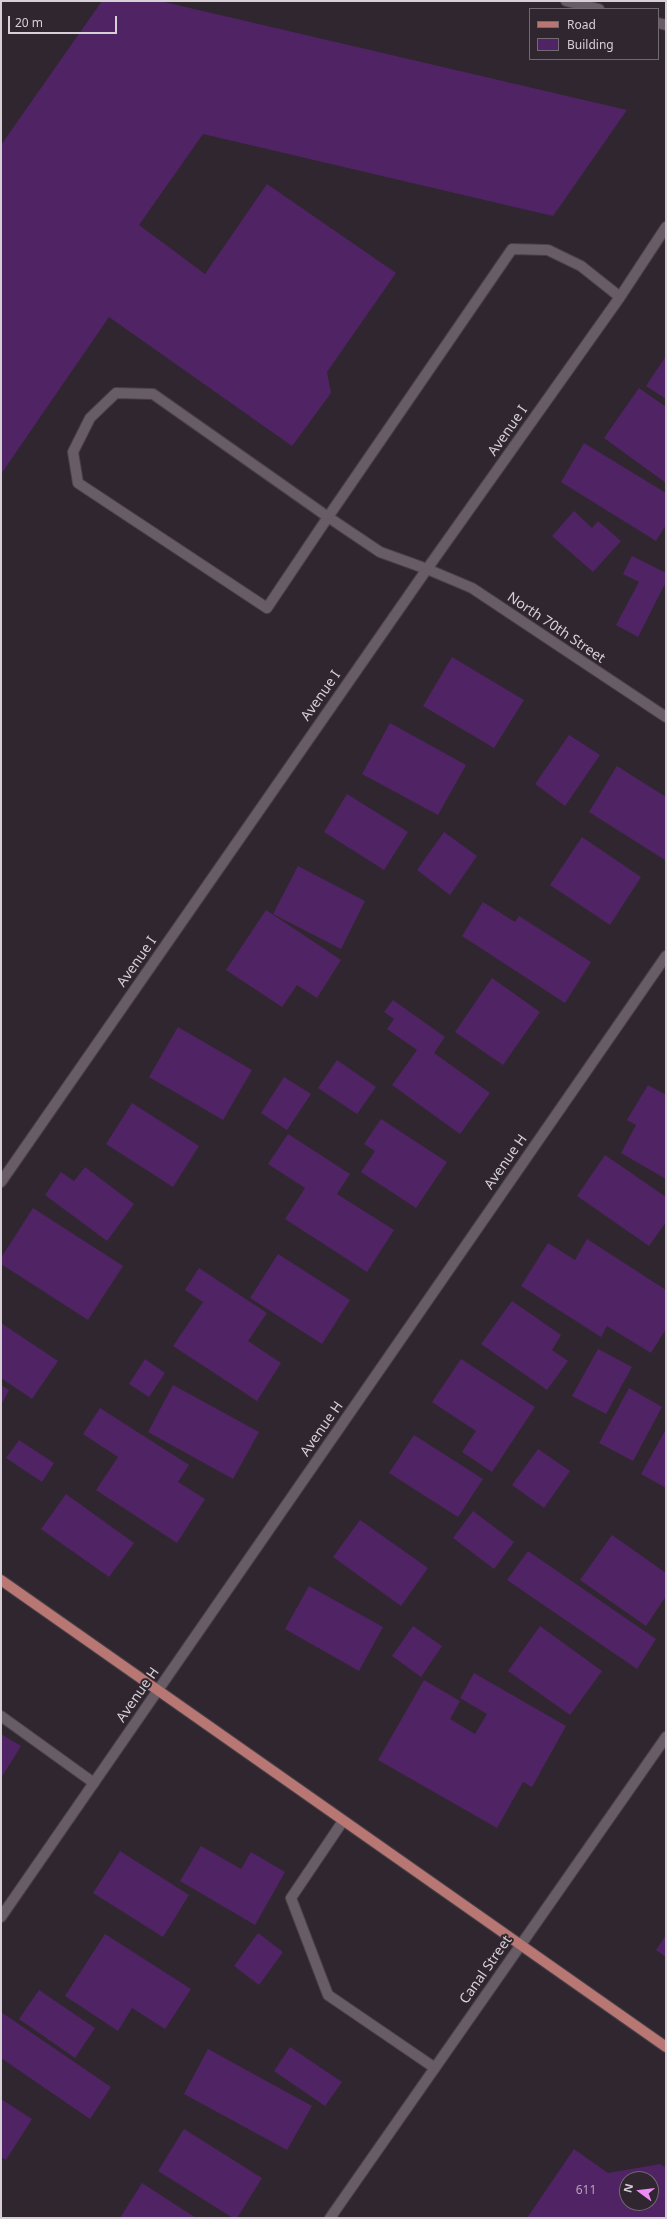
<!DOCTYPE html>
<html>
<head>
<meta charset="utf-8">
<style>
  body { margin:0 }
  #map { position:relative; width:667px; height:2219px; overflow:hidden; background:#302630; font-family:"Noto Sans",sans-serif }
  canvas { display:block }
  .frame { position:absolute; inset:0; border:2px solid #d6d0d6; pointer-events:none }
  .legend { position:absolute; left:529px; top:8px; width:130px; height:52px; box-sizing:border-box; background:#302630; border:1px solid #726a72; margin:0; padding:5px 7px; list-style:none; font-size:12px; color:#d6d0d6 }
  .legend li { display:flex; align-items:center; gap:8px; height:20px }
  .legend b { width:20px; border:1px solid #726a72 }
  .north { position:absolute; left:619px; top:2171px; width:40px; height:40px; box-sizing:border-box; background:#302630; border:1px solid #726a72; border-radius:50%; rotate:285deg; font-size:11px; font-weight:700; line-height:16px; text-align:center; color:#d6d0d6 }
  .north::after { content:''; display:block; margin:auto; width:14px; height:18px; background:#ef8bf7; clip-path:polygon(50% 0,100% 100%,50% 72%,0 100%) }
  .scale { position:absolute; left:8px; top:16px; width:109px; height:18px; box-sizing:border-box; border:2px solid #d6d0d6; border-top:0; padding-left:5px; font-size:12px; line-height:14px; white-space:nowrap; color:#d6d0d6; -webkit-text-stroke:3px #302630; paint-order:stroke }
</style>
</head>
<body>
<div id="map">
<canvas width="667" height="2219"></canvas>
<div class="frame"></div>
<ul class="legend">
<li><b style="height:5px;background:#b87773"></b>Road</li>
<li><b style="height:11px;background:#502364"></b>Building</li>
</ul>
<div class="north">N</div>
<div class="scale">20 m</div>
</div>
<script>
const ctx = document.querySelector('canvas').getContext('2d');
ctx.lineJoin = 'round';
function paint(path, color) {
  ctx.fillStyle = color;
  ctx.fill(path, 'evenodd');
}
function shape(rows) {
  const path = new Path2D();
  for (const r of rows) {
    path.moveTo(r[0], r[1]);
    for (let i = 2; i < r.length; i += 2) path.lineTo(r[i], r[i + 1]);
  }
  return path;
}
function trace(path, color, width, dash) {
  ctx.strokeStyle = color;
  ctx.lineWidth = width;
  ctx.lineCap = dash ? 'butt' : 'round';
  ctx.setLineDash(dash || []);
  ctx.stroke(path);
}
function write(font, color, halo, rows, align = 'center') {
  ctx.font = font + ' "Noto Sans",sans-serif';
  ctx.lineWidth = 4;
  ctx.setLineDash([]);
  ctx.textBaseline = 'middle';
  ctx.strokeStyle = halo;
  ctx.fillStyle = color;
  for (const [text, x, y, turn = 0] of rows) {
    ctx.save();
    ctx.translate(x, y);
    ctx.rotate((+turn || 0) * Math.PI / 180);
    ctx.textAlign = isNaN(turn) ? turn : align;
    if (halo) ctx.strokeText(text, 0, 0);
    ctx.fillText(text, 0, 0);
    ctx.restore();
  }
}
const building = shape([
  [102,1,160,1,627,110,553,216,203,134,139,225,205,274,267,184,396,273,327,372,331,393,292,446,109,317,1,474,1,145],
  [666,356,666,399,646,386],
  [639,388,666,407,666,483,604,438],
  [584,443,666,493,666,525,656,541,561,482],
  [574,511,592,528,598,521,621,541,593,572,552,536],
  [632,556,666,573,666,582,638,637,616,625,639,582,623,574],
  [452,657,524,700,494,748,423,706],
  [390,723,466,765,438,815,362,774],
  [569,735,600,755,565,806,535,784],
  [617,766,666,797,665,860,589,812],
  [347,794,408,832,384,870,324,832],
  [444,832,477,856,450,895,417,870],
  [582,837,641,877,610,925,550,885],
  [298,866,365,901,341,949,273,914],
  [483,902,515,922,519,916,591,962,565,1003,462,936],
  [266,910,341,960,317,998,297,985,282,1007,226,970],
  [492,978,540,1012,503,1065,455,1032],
  [393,1000,445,1037,434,1053,490,1093,460,1134,392,1085,417,1050,387,1029,394,1019,384,1012],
  [178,1027,252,1070,223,1120,149,1077],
  [337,1060,376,1087,357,1114,318,1088],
  [284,1077,311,1094,287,1130,261,1113],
  [648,1085,666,1095,666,1179,621,1153,636,1125,627,1120],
  [132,1103,199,1146,173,1187,106,1144],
  [381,1119,447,1162,416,1208,361,1172,375,1151,364,1144],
  [288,1134,350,1174,337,1194,394,1230,367,1272,285,1219,305,1188,268,1164],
  [605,1155,666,1197,666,1222,649,1246,577,1196],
  [85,1167,134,1204,107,1241,45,1195,61,1172,74,1181],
  [33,1208,123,1266,88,1320,1,1264,1,1258],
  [587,1239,666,1290,666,1329,651,1353,607,1326,601,1337,521,1286,548,1243,575,1260],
  [278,1254,350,1300,322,1344,250,1298],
  [199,1268,267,1313,248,1341,281,1363,257,1401,173,1346,203,1302,185,1290],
  [512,1301,561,1335,552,1350,568,1361,547,1390,481,1344],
  [1,1323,58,1361,32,1399,1,1378],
  [598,1349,632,1367,606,1414,572,1396],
  [145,1359,165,1373,149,1397,129,1384],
  [461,1359,535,1407,492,1472,462,1452,476,1431,432,1402],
  [1,1385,9,1390,1,1405],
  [173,1385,259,1432,233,1479,148,1432],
  [629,1388,662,1407,633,1461,599,1443],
  [100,1408,189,1465,178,1482,205,1499,177,1543,96,1490,118,1457,83,1434],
  [665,1431,666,1432,666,1488,641,1474],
  [414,1435,483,1479,458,1517,389,1473],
  [19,1440,54,1463,42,1482,6,1458],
  [538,1449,570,1471,544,1508,512,1485],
  [66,1494,134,1543,109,1577,41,1529],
  [473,1511,514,1542,494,1569,453,1538],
  [360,1520,428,1568,401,1606,333,1557],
  [612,1535,666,1573,666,1596,646,1626,580,1580],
  [528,1551,656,1639,637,1669,507,1580],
  [309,1586,383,1627,359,1671,285,1629],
  [413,1626,442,1646,421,1677,392,1656],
  [540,1626,602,1671,570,1715,508,1671],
  [474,1673,566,1726,532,1787,523,1782,497,1828,378,1760,424,1680,460,1701,450,1719,475,1734,487,1714,460,1698],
  [1,1734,21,1746,1,1778],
  [201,1846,241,1869,251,1852,285,1872,255,1925,180,1881],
  [120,1851,189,1895,163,1937,93,1893],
  [258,1933,283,1952,259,1985,234,1966],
  [105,1934,191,1989,165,2029,132,2008,118,2031,65,1996],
  [666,1935,666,1957,656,1950],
  [39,1990,95,2028,75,2058,19,2019],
  [1,2012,111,2087,90,2119,1,2058],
  [290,2047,342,2082,325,2106,274,2071],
  [208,2049,312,2106,287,2150,184,2094],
  [1,2099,32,2119,6,2160,1,2157],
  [184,2129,262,2178,237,2218,233,2218,158,2171],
  [574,2149,608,2173,660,2164,666,2168,666,2218,527,2218],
  [627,2179,651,2179,651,2203,627,2203],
  [142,2183,196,2218,120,2218]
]);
const minor = shape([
  [566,1,599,9],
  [658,23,666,25],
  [620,297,581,266,548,250,512,249,328,517,267,608,78,483,73,452,90,418,116,393,153,394,328,517,380,552,427,569,472,588,666,717],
  [1,1182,427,569,620,297,666,227],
  [1,1716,94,1783],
  [343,1821,291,1898,328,1995,435,2068],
  [1,1917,666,956],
  [330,2218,666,1737]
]);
const major = shape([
  [1,1580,666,2047]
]);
const numberNames = [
  ["611",586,2191]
];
const streetNames = [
  ["Avenue I",508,431,-55],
  ["North 70th Street",556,628,34],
  ["Avenue I",321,696,-55],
  ["Avenue I",137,962,-55],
  ["Avenue H",506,1162,-55],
  ["Avenue H",322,1429,-55],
  ["Avenue H",138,1695,-55],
  ["Canal Street",486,1970,-55]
];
paint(building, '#502364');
trace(minor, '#494149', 12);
trace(major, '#494149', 12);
trace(minor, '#685d67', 10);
trace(major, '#b87773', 10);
write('12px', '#b4a5ba', null, numberNames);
write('14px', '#d6d0d6', '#302630', streetNames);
</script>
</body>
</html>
